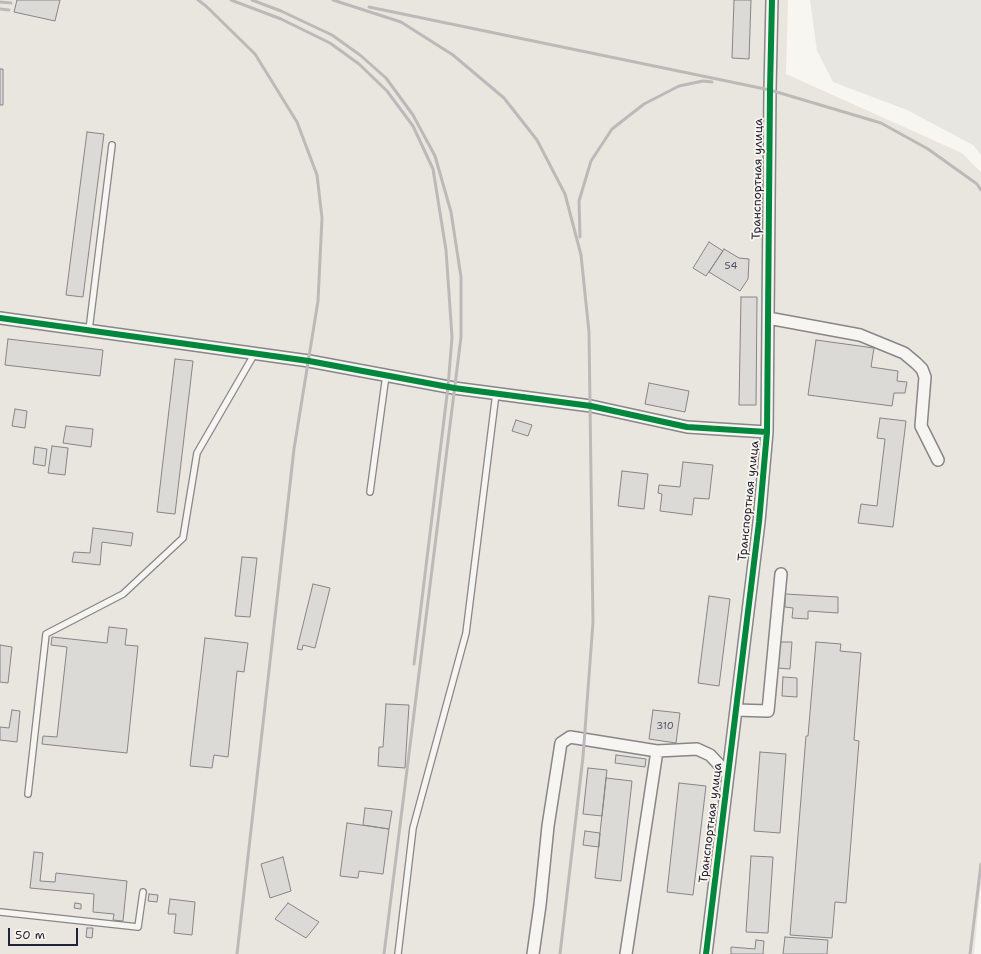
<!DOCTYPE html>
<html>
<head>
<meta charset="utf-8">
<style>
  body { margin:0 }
  #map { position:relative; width:981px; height:954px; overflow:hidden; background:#f8f6f0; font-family:"Shantell Sans",sans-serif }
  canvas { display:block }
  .scale { position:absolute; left:8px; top:928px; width:70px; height:18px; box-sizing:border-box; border:2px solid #22223b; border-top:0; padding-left:5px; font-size:12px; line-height:14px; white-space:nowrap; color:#22223b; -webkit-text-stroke:3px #fbf7ec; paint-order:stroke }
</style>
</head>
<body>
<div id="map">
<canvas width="981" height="954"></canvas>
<div class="scale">50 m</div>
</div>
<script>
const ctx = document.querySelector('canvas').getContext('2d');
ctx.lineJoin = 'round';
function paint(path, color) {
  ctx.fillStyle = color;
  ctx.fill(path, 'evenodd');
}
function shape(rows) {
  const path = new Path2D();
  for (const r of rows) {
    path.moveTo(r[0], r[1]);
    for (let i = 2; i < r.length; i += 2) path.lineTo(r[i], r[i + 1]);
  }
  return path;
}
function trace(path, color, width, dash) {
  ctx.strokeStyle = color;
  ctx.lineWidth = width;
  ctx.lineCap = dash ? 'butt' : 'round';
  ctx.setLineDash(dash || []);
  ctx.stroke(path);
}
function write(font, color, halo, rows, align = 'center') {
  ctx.font = font + ' "Shantell Sans",sans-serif';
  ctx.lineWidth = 3.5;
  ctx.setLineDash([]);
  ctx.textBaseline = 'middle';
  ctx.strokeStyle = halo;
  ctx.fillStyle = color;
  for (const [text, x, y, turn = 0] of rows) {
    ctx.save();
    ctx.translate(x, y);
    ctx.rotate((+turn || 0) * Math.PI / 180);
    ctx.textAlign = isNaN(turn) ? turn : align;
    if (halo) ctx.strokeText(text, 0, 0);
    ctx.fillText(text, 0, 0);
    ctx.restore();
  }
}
const built = shape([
  [0,0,788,0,786,74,962,153,981,172,981,884,974,954,0,954]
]);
const green = shape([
  [810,0,981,0,981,155,973,145,907,110,833,82,817,51]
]);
const building = shape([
  [17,0,60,0,55,21,14,12,17,0],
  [734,0,751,0,749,59,732,58,734,0],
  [0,69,3,69,3,105,0,105,0,69],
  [87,132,104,134,83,297,66,295,87,132],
  [709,242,723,251,706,276,693,268,709,242],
  [724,249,739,258,749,259,748,279,740,291,709,272,724,249],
  [741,297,757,297,756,405,739,405,741,297],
  [8,339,103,350,100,376,5,365,8,339],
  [816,340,874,348,871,367,898,371,897,381,907,382,905,393,894,393,892,406,808,395,816,340],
  [175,359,193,361,175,514,157,512,175,359],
  [649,383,689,391,685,412,645,404,649,383],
  [15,409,27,411,25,428,12,426,15,409],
  [880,418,906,421,893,527,858,523,861,504,877,506,885,439,877,438,880,418],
  [516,420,532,425,528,436,512,431,516,420],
  [66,426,93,429,91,447,63,443,66,426],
  [52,446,68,448,65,475,48,473,52,446],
  [35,447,47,449,45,466,33,464,35,447],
  [683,462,713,465,709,499,694,498,692,515,660,511,662,494,658,493,659,485,680,487,683,462],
  [622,471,648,474,644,509,618,506,622,471],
  [93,528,133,533,131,546,102,542,100,565,72,562,74,552,90,553,93,528],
  [242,557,257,558,250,617,235,616,242,557],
  [313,584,330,588,315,648,303,645,302,650,297,649,313,584],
  [785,594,838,597,838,613,808,611,808,619,792,618,793,608,785,607,785,594],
  [709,596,730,599,719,686,698,683,709,596],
  [109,627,127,629,125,645,138,646,127,753,42,744,43,736,57,737,67,647,51,645,52,637,107,643,109,627],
  [205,638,248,643,244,672,237,671,228,757,214,755,212,768,190,766,205,638],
  [778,642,792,642,790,669,777,668,778,642],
  [816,642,841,644,840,651,861,653,854,740,859,741,846,903,835,902,832,938,790,935,806,736,808,736,816,642],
  [0,645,12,647,8,683,0,682,0,645],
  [783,677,797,678,797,697,782,696,783,677],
  [386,704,409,705,405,768,378,766,379,747,383,747,386,704],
  [12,710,20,711,17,742,0,740,0,727,9,728,12,710],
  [653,710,680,713,676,743,649,739,653,710],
  [760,752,786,754,780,833,754,831,760,752],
  [616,755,646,759,645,767,615,763,616,755],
  [588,768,607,770,602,816,583,814,588,768],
  [606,778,632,781,621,881,595,878,606,778],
  [679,783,706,786,693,895,667,892,679,783],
  [365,808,392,811,389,829,363,825,365,808],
  [347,823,389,829,383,874,359,871,358,878,340,876,347,823],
  [585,831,600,833,599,847,583,845,585,831],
  [34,852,43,853,40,881,55,882,56,873,127,881,123,921,113,920,114,914,93,912,94,894,30,888,34,852],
  [751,856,773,857,768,933,746,932,751,856],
  [283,857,291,891,270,898,261,864,283,857],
  [149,894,158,895,157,902,148,901,149,894],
  [170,899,195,902,192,935,174,933,176,914,168,914,170,899],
  [75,903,81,904,81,909,74,908,75,903],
  [288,903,319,922,306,938,275,919,288,903],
  [87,928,93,928,92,938,86,937,87,928],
  [785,937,828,940,827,954,783,954,785,937],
  [756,940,764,941,763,954,731,954,731,947,755,949,756,940]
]);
const lane = shape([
  [89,330,112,145],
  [370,492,386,375],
  [28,794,46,634,123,594,183,538,197,453,255,353],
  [0,912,138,927,143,892],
  [398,954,413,828,466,633,496,393]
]);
const street = shape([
  [0,318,309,361,454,388,591,406,687,427,767,432],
  [768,318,860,335,904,353,916,363,922,369,925,377,921,426,938,460],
  [736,710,768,711,781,574],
  [533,954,540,905,548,826,561,743,570,737,657,751,697,749,710,755,728,774],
  [626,954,657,751],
  [706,954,759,522,767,432,770,90,772,0]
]);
const rail = shape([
  [198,0,206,6,255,54,297,122,317,175,322,218,318,301,294,449,237,954],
  [231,0,281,19,330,43,359,64,387,91,413,126,433,169,446,250,452,337,448,387,414,664],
  [252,0,281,11,332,35,360,55,386,78,413,115,435,156,451,212,461,277,461,337,384,954],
  [333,0,401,22,453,55,504,98,537,140,565,194,581,255,589,332,593,622,583,757,560,954],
  [0,2,11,3],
  [369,7,770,90,881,123,928,149,977,184,981,190],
  [0,9,9,10],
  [580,237,579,201,591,161,612,129,644,104,679,86,703,81,712,82],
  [970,954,981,864]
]);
const cycleway = shape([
  [0,318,309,361,454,388,591,406,687,427,767,432],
  [706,954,759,522,767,432,770,90,772,0]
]);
const numberNames = [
  ["54",731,266],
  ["310",665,726]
];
const streetNames = [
  ["Транспортная улица",758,179,-89],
  ["Транспортная улица",749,501,-84],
  ["Транспортная улица",711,823,-83]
];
paint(built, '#e9e6e0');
paint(green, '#e8e6e0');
paint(building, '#dbdad7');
trace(building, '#878688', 1);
trace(lane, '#878688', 8);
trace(street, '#878688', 14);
trace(lane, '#f6f5f1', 5.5);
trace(street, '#f6f5f1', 11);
trace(rail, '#bcbab9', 3);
trace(cycleway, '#00873e', 6);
write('10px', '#505062', null, numberNames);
write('12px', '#22223b', '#fbf7ec', streetNames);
</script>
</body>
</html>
